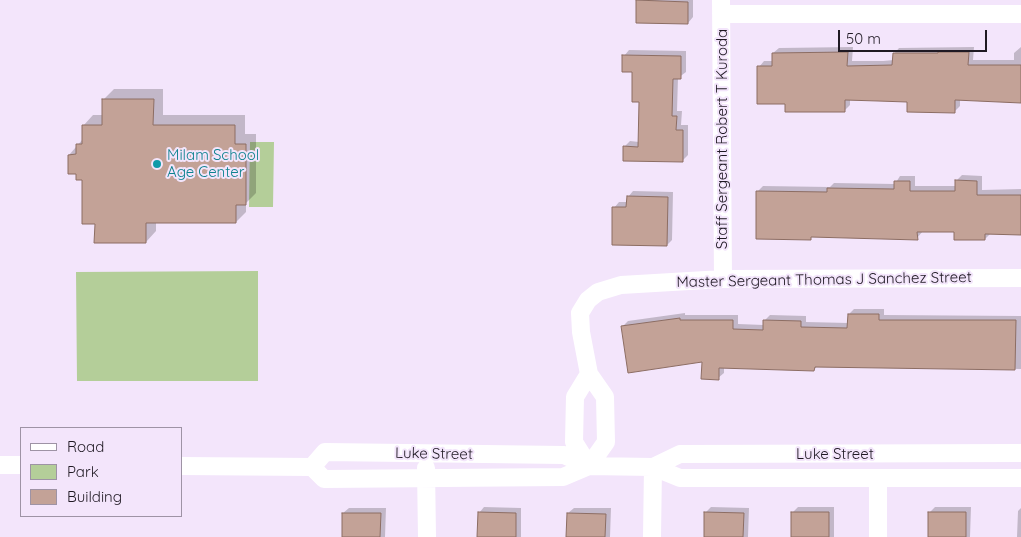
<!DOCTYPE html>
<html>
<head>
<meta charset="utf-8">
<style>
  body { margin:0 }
  #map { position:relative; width:1021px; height:537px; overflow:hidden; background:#f3e5fb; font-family:Quicksand,sans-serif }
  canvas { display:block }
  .legend { position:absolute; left:20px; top:427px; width:162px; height:90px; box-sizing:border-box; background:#f3e5fb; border:1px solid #9e93a5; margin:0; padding:6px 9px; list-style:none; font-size:15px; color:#1f1923 }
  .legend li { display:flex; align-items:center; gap:10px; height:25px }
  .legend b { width:25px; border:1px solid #9e93a5 }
  .scale { position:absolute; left:838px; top:30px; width:149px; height:22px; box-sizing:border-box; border:2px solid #1f1923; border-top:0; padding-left:6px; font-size:15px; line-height:18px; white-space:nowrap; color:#1f1923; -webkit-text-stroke:4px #f3e5fb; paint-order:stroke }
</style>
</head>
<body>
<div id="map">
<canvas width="1021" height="537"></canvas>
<ul class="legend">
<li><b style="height:6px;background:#fff"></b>Road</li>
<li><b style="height:14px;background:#b4ce99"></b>Park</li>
<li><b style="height:14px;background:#c3a297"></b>Building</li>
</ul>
<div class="scale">50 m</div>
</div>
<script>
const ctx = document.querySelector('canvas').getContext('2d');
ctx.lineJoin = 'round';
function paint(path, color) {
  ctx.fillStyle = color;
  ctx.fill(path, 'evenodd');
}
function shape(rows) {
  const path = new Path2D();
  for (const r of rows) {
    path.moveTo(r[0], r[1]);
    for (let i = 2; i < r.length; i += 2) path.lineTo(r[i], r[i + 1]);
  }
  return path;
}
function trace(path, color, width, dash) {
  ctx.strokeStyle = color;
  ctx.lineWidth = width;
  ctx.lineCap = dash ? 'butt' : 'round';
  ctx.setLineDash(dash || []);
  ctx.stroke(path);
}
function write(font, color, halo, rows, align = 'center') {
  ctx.font = font + ' Quicksand,sans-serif';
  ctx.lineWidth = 4;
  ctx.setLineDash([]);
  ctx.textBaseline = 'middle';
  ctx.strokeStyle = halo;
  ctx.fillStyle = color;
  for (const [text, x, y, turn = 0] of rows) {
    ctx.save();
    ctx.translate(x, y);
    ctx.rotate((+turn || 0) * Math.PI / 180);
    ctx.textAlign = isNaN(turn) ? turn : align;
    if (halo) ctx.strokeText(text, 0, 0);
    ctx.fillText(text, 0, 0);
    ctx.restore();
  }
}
const green = shape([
  [250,142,274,142,273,207,249,207],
  [258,271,258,381,77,381,76,272]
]);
const shadow = shape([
  [638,0,693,0,693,17,688,23,637,22],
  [853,47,852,61,883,61,894,60,894,54,899,48,974,47,973,60,1014,60,1014,53,1021,47,1021,101,960,99,960,106,954,112,908,101,850,99,850,105,844,111,786,103,759,67,764,61,773,61,773,53,779,48],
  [629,50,686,51,686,72,678,78,677,111,682,111,681,125,688,125,688,155,682,161,624,147,630,141,639,142,640,101,634,71,624,56],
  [114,89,163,89,163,115,245,115,245,134,256,134,256,193,246,203,246,212,236,222,156,222,156,231,146,242,77,172,69,155,83,139,83,126,93,115,104,115,104,99],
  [962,175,982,176,982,190,1021,189,1021,233,991,233,985,239,955,230,923,231,917,238,813,236,810,238,758,191,763,186,830,187,834,183,895,184,900,176,915,176,915,186,956,186,956,181],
  [633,191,673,192,672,240,667,245,614,208,619,202,628,202,628,197],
  [854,309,884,309,884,315,1021,316,1021,369,818,366,814,369,724,367,724,373,718,378,703,360,622,327,628,321,685,313,685,315,738,315,738,324,764,325,764,321,770,315,806,316,806,322,849,323,849,314],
  [484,507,521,508,521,537,478,537,479,513],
  [711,507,749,508,748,537,705,537,705,513],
  [798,507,834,507,834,537,792,537,793,512],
  [935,507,971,507,970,537,929,537,930,512],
  [349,508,386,508,385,537,343,537,343,513],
  [574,508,611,508,610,537,567,537,568,513],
  [1021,508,1021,537,1017,537,1018,511]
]);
const building = shape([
  [636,0,688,2,688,24,636,23,636,0],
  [848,52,847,66,892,65,893,53,938,53,938,52,969,52,968,65,1021,65,1021,103,955,100,955,113,907,112,907,102,878,101,845,100,845,112,785,112,785,104,757,104,757,66,772,66,772,53,848,52],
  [622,55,681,56,681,79,673,79,672,116,677,116,676,130,683,130,683,162,623,161,623,146,638,147,639,102,632,102,632,72,622,72,622,55],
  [102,99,154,99,153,125,235,125,235,144,246,144,246,205,236,205,236,223,146,223,146,243,94,243,95,224,82,224,82,180,76,180,76,174,68,174,68,155,76,154,76,144,82,144,82,125,102,125,102,99],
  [955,180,977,181,977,195,1021,195,1021,235,985,234,985,240,954,240,954,232,917,232,918,240,811,237,811,240,756,239,756,191,827,192,827,188,894,189,894,181,910,181,910,191,955,191,955,180],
  [627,196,668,197,667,246,612,245,612,207,626,207,627,196],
  [848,314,879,314,879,320,1016,320,1015,370,815,367,814,371,719,368,719,380,701,379,702,362,628,373,621,326,680,318,680,320,733,320,733,329,763,330,763,320,801,321,801,327,847,328,848,314],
  [478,512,516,513,516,537,477,537,478,512],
  [704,512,744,513,743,537,704,537,704,512],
  [791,512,829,512,829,537,791,537,791,512],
  [928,512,966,512,966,537,928,537,928,512],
  [342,513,381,513,380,537,342,537,342,513],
  [567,513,606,514,605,537,566,537,567,513]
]);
const street = shape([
  [721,0,723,279],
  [721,14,1021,14],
  [589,374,575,397,574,442,589,466],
  [0,465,21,465],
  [181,466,312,467,325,452,564,455,589,466,653,467,680,478,1021,478],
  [589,466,606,442,605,397,589,374,581,332,580,313,588,300,598,292,621,285,723,279,1021,278],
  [312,467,324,479,563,477,589,466],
  [653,467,680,454,1021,453],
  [426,468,427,537],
  [878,478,878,537],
  [652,537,653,467]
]);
const markers = [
  [157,164,5,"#0f9aa8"]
];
const streetNames = [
  ["Staff Sergeant Robert T Kuroda",722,139,-90],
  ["Master Sergeant Thomas J Sanchez Street",824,280,-1],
  ["Luke Street",434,454,1],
  ["Luke Street",835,454]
];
const cultureNames = [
  ["Milam School",167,155],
  ["Age Center",167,172]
];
paint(green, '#b4ce99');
paint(shadow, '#0003');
paint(building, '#c3a297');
trace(building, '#8c6d63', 1);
trace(street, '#fff', 18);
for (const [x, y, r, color] of markers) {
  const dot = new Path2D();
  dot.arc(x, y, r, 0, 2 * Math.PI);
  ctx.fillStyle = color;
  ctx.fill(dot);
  trace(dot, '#f3e5fb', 2);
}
write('15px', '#1f1923', '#f3e5fb', streetNames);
write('15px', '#0d838f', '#f3e5fb', cultureNames, 'left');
</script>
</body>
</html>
